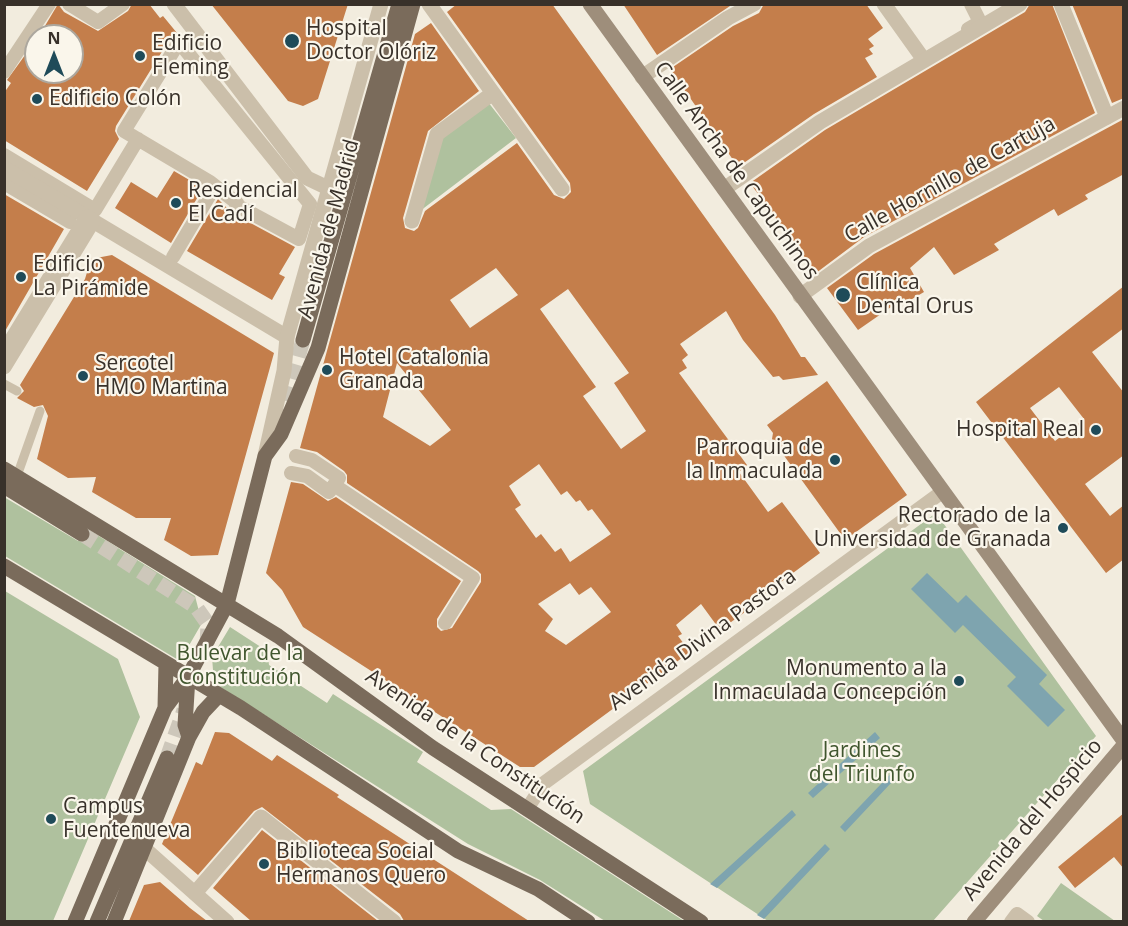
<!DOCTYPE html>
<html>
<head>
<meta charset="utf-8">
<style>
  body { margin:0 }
  #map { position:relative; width:1128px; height:926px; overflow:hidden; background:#f2ecde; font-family:"Open Sans",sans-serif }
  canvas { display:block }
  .frame { position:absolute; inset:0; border:6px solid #38312a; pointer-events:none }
  .north { position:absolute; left:24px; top:24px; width:60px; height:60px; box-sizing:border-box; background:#faf6eb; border:2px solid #aca79e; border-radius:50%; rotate:0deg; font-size:16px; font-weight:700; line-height:24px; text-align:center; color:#38312a }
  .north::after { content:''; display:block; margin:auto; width:21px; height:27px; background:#1f4b59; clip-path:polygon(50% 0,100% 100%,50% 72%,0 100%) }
</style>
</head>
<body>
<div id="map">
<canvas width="1128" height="926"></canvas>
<div class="frame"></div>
<div class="north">N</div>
</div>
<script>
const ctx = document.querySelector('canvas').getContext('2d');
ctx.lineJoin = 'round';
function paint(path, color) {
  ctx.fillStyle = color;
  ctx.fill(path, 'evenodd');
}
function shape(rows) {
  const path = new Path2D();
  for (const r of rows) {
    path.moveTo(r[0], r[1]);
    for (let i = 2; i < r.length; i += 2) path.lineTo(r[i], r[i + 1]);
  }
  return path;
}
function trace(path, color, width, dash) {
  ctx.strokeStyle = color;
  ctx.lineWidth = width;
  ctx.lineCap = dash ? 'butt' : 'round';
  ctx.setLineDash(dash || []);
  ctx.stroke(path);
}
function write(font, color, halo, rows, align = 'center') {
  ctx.font = font + ' "Open Sans",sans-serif';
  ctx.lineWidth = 4.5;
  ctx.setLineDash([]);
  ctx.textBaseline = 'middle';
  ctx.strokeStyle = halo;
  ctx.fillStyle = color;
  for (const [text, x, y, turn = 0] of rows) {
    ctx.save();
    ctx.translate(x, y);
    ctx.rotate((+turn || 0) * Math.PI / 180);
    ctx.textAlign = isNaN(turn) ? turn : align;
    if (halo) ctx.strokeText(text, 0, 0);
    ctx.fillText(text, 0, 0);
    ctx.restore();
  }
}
const green = shape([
  [488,102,516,138,420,211,441,135],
  [4,497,78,541,86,528,195,596,202,623,180,661,5,556],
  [936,513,1096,736,933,921,768,921,590,804,583,771],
  [5,591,118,659,140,717,53,921,5,921],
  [230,627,267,651,269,665,327,703,333,694,423,752,417,762,491,810,511,809,684,921,605,921,540,880,468,844,214,683,212,657],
  [1061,883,1115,921,1044,921,1037,916]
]);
const water = shape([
  [927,573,958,603,966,595,1047,675,1039,684,1065,710,1048,727,1007,686,1016,677,963,625,955,633,911,589],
  [875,732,880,738,813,798,808,793],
  [902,762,907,766,845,832,840,827],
  [792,810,796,815,717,888,710,884],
  [825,844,830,849,764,919,757,915]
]);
const building = shape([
  [58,4,64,12,98,31,128,11,132,4,149,4,160,18,163,16,177,33,171,37,116,126,115,131,119,139,87,191,4,140,4,93,11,83,7,80,36,40,36,72,72,72,72,36,39,36],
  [211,4,348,4,318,99,303,106,288,101],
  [457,4,552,4,775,315,801,357,805,357,818,375,783,380,779,376,773,377,743,340,726,311,680,344,688,355,682,360,687,368,679,373,747,465,739,472,768,512,782,502,820,553,751,604,752,607,720,630,701,604,676,625,682,634,678,636,690,652,534,767,520,767,303,627,282,590,266,573,291,482,303,484,328,501,336,497,461,581,437,619,437,627,441,631,452,628,481,582,481,574,478,571,347,483,347,475,344,471,317,452,300,448,415,34,431,23,479,91,428,131,403,218,405,228,414,231,418,228,425,211,517,143,554,195,564,199,571,192,570,183,447,12],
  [496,268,518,295,470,328,450,300],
  [568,289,629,373,614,383,646,431,621,449,583,396,596,387,540,309],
  [397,363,451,430,430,446,383,417],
  [539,464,561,495,567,491,576,502,580,500,588,511,592,509,611,534,570,562,561,548,555,552,541,534,536,538,515,509,521,505,509,486],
  [570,583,579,595,591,587,611,612,566,645,545,631,553,619,538,604],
  [623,4,733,4,657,55],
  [764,4,866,4,883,28,868,39,874,46,869,49,873,54,865,58,877,77,814,114,738,167,670,69,733,26,759,13],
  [1030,4,1052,4,1095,113,864,237,816,273,750,183,825,130,1025,12],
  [1072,4,1124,4,1124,98,1112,103],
  [1124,119,1124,174,1085,195,1088,199,1058,216,1054,209,994,244,999,250,954,275,934,247,910,268,924,292,907,302,904,298,858,330,827,288,874,254],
  [174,171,203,188,171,243,115,208,131,182,157,198],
  [4,194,64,229,4,333],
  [218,199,232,213,295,247,279,274,285,277,272,300,187,251],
  [112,255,274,353,218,555,191,556,164,540,171,518,136,518,92,492,96,477,68,478,37,459,48,416,43,405,34,407,17,398,24,391,20,385,85,279,91,259],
  [1124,286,1124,328,1092,352,1124,393,1124,455,1085,484,1110,516,1124,505,1124,559,1106,573,976,402],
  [1059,387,1084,419,1055,441,1030,408],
  [827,381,907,495,845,540,772,439,773,433,767,425],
  [215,732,229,733,272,761,277,755,339,795,337,797,529,921,404,921,400,914,262,807,254,811,198,875,162,844,196,762,202,765],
  [1124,813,1124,869,1114,857,1075,888,1058,867],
  [262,830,378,921,251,921,213,888],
  [160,882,190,908,207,921,129,921,144,885]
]);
const primaryTunnel = shape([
  [279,423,303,340],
  [82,534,196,607,208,624,207,645],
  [167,758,184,710]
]);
const service = shape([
  [4,384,17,391],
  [17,476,40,411]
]);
const pedestrian = shape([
  [69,4,98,22,123,4],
  [968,29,980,22,971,4],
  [179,42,310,204,299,239,236,205,237,203,210,182,124,131,179,42],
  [4,72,49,4],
  [4,155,95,210,138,139],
  [4,183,70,222],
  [173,257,215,186],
  [291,473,307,476,329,492,339,478,312,460,296,456],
  [334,485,473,578,445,623],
  [527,809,544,783,942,492],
  [1011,922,1017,914,1028,922]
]);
const minor = shape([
  [429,4,562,189],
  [884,4,924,60],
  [1061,4,1107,117],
  [642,77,728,18,754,4],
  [4,168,87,217],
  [93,221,287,337],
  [412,221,437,134,493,93],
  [195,893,261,817,394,922]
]);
const tertiary = shape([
  [174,4,307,178,328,188],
  [724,189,820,122,1020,4],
  [800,296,869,246,1124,108],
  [4,352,87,217,93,221,4,367],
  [265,456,284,371,287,337,381,4],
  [145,849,227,922]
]);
const secondary = shape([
  [590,4,1124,741],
  [974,922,1124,745]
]);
const primary = shape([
  [303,340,399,4],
  [4,469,278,636,433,748,701,922],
  [4,486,82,534],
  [4,566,241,708,458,851,538,889,588,922],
  [188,677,185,725,189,737],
  [165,708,166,664],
  [75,922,165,708,188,677,227,604,265,456,281,434,318,348,413,4],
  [97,922,167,758],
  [114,922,189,737,203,712,219,695]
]);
const markers = [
  [292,41,8,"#1f4b59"],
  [140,56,6,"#1f4b59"],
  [37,99,6,"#1f4b59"],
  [176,203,6,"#1f4b59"],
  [21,277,6,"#1f4b59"],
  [843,295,8,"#1f4b59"],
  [327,370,6,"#1f4b59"],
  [83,376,6,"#1f4b59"],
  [1096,430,6,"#1f4b59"],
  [835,460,6,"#1f4b59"],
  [1063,528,6,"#1f4b59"],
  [959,681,6,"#1f4b59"],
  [51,819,6,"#1f4b59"],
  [264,864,6,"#1f4b59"]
];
const poiNames = [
  ["Hospital",306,29],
  ["Doctor Olóriz",306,53],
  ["Edificio",152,44],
  ["Fleming",152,68],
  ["Edificio Colón",49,99],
  ["Residencial",188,191],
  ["El Cadí",188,215],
  ["Edificio",33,265],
  ["La Pirámide",33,289],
  ["Clínica",856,283],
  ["Dental Orus",856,307],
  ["Hotel Catalonia",339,358],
  ["Granada",339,382],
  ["Sercotel",95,364],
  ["HMO Martina",95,388],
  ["Hospital Real",1084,430,"right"],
  ["Parroquia de",823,448,"right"],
  ["la Inmaculada",823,472,"right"],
  ["Rectorado de la",1051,516,"right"],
  ["Universidad de Granada",1051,540,"right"],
  ["Monumento a la",947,669,"right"],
  ["Inmaculada Concepción",947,693,"right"],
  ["Campus",63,807],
  ["Fuentenueva",63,831],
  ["Biblioteca Social",276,852],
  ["Hermanos Quero",276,876]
];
const streetNames = [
  ["Calle Ancha de Capuchinos",736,171,54],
  ["Calle Hornillo de Cartuja",950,180,-29],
  ["Avenida de Madrid",329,229,-75],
  ["Avenida Divina Pastora",703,640,-36],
  ["Avenida de la Constitución",475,747,34],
  ["Avenida del Hospicio",1033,820,-50]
];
const parkNames = [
  ["Bulevar de la",240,654],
  ["Constitución",240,678],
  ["Jardines",862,751],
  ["del Triunfo",862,775]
];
paint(green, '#afc19e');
paint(water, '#7ea4af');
paint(building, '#c47e4b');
trace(primaryTunnel, '#cdc7ba', 15, [15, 8]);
trace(service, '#cbbfaa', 9);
trace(pedestrian, '#cbbfaa', 14);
trace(minor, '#cbbfaa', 15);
trace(tertiary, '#cbbfaa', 15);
trace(secondary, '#9e8e7b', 15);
trace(primary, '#7a6b5b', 15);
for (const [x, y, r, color] of markers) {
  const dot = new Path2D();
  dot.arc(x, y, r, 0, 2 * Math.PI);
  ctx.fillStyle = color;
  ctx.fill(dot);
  trace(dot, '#faf6eb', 2);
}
write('21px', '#38312a', '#faf6eb', poiNames, 'left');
write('21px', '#38312a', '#faf6eb', streetNames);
write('21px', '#40562e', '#faf6eb', parkNames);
</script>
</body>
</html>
